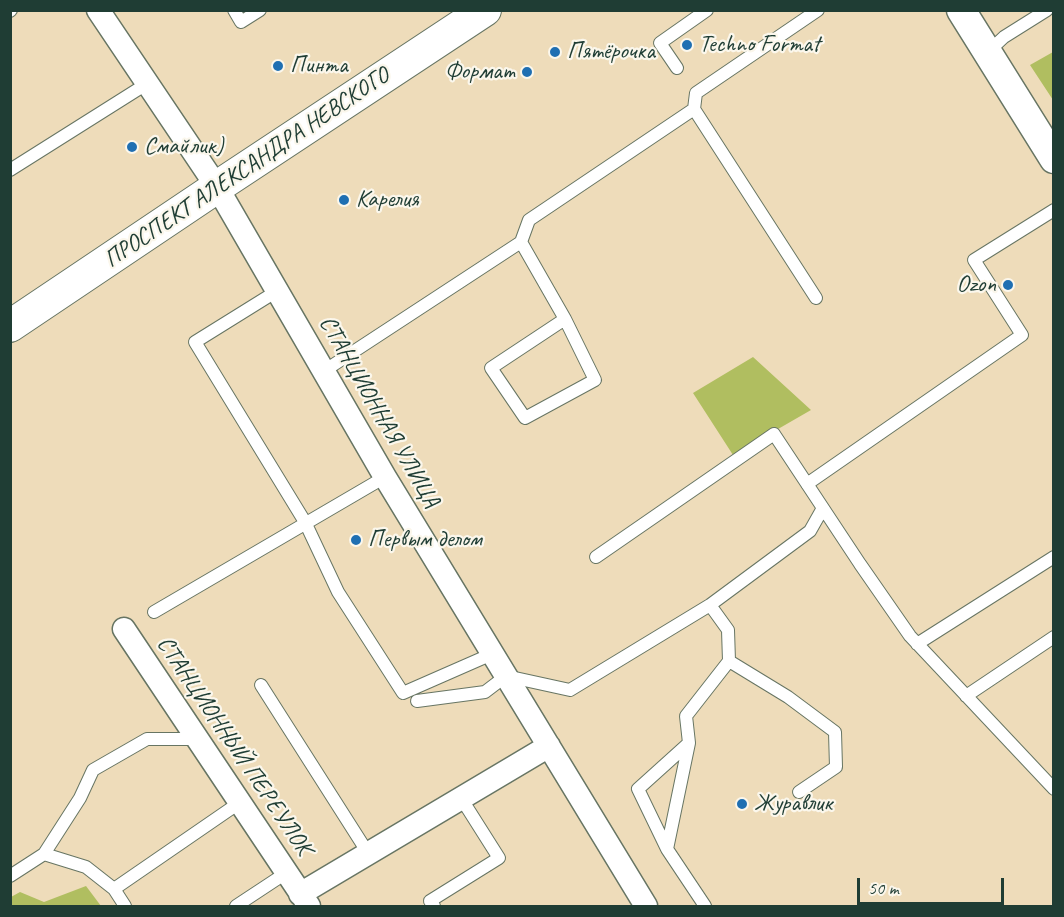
<!DOCTYPE html>
<html>
<head>
<meta charset="utf-8">
<style>
  body { margin:0 }
  #map { position:relative; width:1064px; height:917px; overflow:hidden; background:#eedcba; font-family:Caveat,sans-serif }
  canvas { display:block }
  .frame { position:absolute; inset:0; border:12px solid #1f3d34; pointer-events:none }
  .scale { position:absolute; left:857px; top:878px; width:147px; height:27px; box-sizing:border-box; border:3px solid #1f3d34; border-top:0; padding-left:8px; font-size:18px; line-height:21px; white-space:nowrap; color:#1f3d34; -webkit-text-stroke:4px #fbf7ec; paint-order:stroke }
</style>
</head>
<body>
<div id="map">
<canvas width="1064" height="917"></canvas>
<div class="frame"></div>
<div class="scale">50 m</div>
</div>
<script>
const ctx = document.querySelector('canvas').getContext('2d');
ctx.lineJoin = 'round';
function paint(path, color) {
  ctx.fillStyle = color;
  ctx.fill(path, 'evenodd');
}
function shape(rows) {
  const path = new Path2D();
  for (const r of rows) {
    path.moveTo(r[0], r[1]);
    for (let i = 2; i < r.length; i += 2) path.lineTo(r[i], r[i + 1]);
  }
  return path;
}
function trace(path, color, width, dash) {
  ctx.strokeStyle = color;
  ctx.lineWidth = width;
  ctx.lineCap = dash ? 'butt' : 'round';
  ctx.setLineDash(dash || []);
  ctx.stroke(path);
}
function write(font, color, halo, rows, align = 'center') {
  ctx.font = font + ' Caveat,sans-serif';
  ctx.lineWidth = 4.5;
  ctx.setLineDash([]);
  ctx.textBaseline = 'middle';
  ctx.strokeStyle = halo;
  ctx.fillStyle = color;
  for (const [text, x, y, turn = 0] of rows) {
    ctx.save();
    ctx.translate(x, y);
    ctx.rotate((+turn || 0) * Math.PI / 180);
    ctx.textAlign = isNaN(turn) ? turn : align;
    if (halo) ctx.strokeText(text, 0, 0);
    ctx.fillText(text, 0, 0);
    ctx.restore();
  }
}
const green = shape([
  [1053,52,1053,100,1030,65],
  [753,357,811,410,733,455,693,393],
  [86,886,101,906,11,906,11,897,20,892,44,902]
]);
const service = shape([
  [234,10,241,22,260,10],
  [10,11,11,10],
  [987,53,1004,37,1047,10],
  [677,68,660,43,707,10],
  [694,109,816,298],
  [10,170,148,83],
  [521,242,565,319,595,380,525,418,491,368,565,319],
  [277,291,195,342,305,522,338,592,403,693,492,654],
  [324,371,521,242,529,220,694,109,696,93,818,10],
  [807,484,1022,335,974,260,1054,210],
  [596,557,774,434,860,564,910,636,1054,789],
  [154,612,385,477],
  [917,644,1054,557],
  [729,661,788,697,835,732,836,767,799,792],
  [261,685,368,853],
  [966,696,1054,637],
  [417,701,485,692,506,676,570,690,710,605,810,531,823,508],
  [667,849,638,789,689,743],
  [44,854,86,867,114,889,239,803],
  [10,876,44,854,80,798,93,770,147,739,197,739],
  [114,889,125,906],
  [236,906,286,873],
  [434,906,430,901,499,858,461,798],
  [705,906,667,849,689,743,686,716,729,661,728,630,710,605]
]);
const minor = shape([
  [98,10,217,187,385,477,646,906],
  [124,629,309,906],
  [300,894,549,746]
]);
const tertiary = shape([
  [961,10,1054,159]
]);
const secondary = shape([
  [10,326,217,187,485,10]
]);
const markers = [
  [687,45,6,"#1f6fb2"],
  [555,52,6,"#1f6fb2"],
  [278,66,6,"#1f6fb2"],
  [527,72,6,"#1f6fb2"],
  [132,147,6,"#1f6fb2"],
  [344,200,6,"#1f6fb2"],
  [1008,285,6,"#1f6fb2"],
  [356,540,6,"#1f6fb2"],
  [742,804,6,"#1f6fb2"]
];
const poiNames = [
  ["Techno Format",699,45],
  ["Пятёрочка",567,52],
  ["Пинта",290,66],
  ["Формат",515,72,"right"],
  ["Смайлик)",144,147],
  ["Карелия",356,200],
  ["Ozon",996,285,"right"],
  ["Первым делом",368,540],
  ["Журавлик",754,804]
];
const streetNames = [
  ["ПРОСПЕКТ АЛЕКСАНДРА НЕВСКОГО",247,168,-34],
  ["СТАНЦИОННАЯ УЛИЦА",379,412,60],
  ["СТАНЦИОННЫЙ ПЕРЕУЛОК",234,746,56]
];
paint(green, '#b0be60');
trace(service, '#677563', 14);
trace(minor, '#677563', 25);
trace(tertiary, '#677563', 31);
trace(secondary, '#677563', 34);
trace(service, '#fff', 12);
trace(minor, '#fff', 22);
trace(tertiary, '#fff', 28);
trace(secondary, '#fff', 32);
for (const [x, y, r, color] of markers) {
  const dot = new Path2D();
  dot.arc(x, y, r, 0, 2 * Math.PI);
  ctx.fillStyle = color;
  ctx.fill(dot);
  trace(dot, '#fbf7ec', 2);
}
write('24px', '#1f3d34', '#fbf7ec', poiNames, 'left');
write('24px', '#1f3d34', '#fbf7ec', streetNames);
</script>
</body>
</html>
